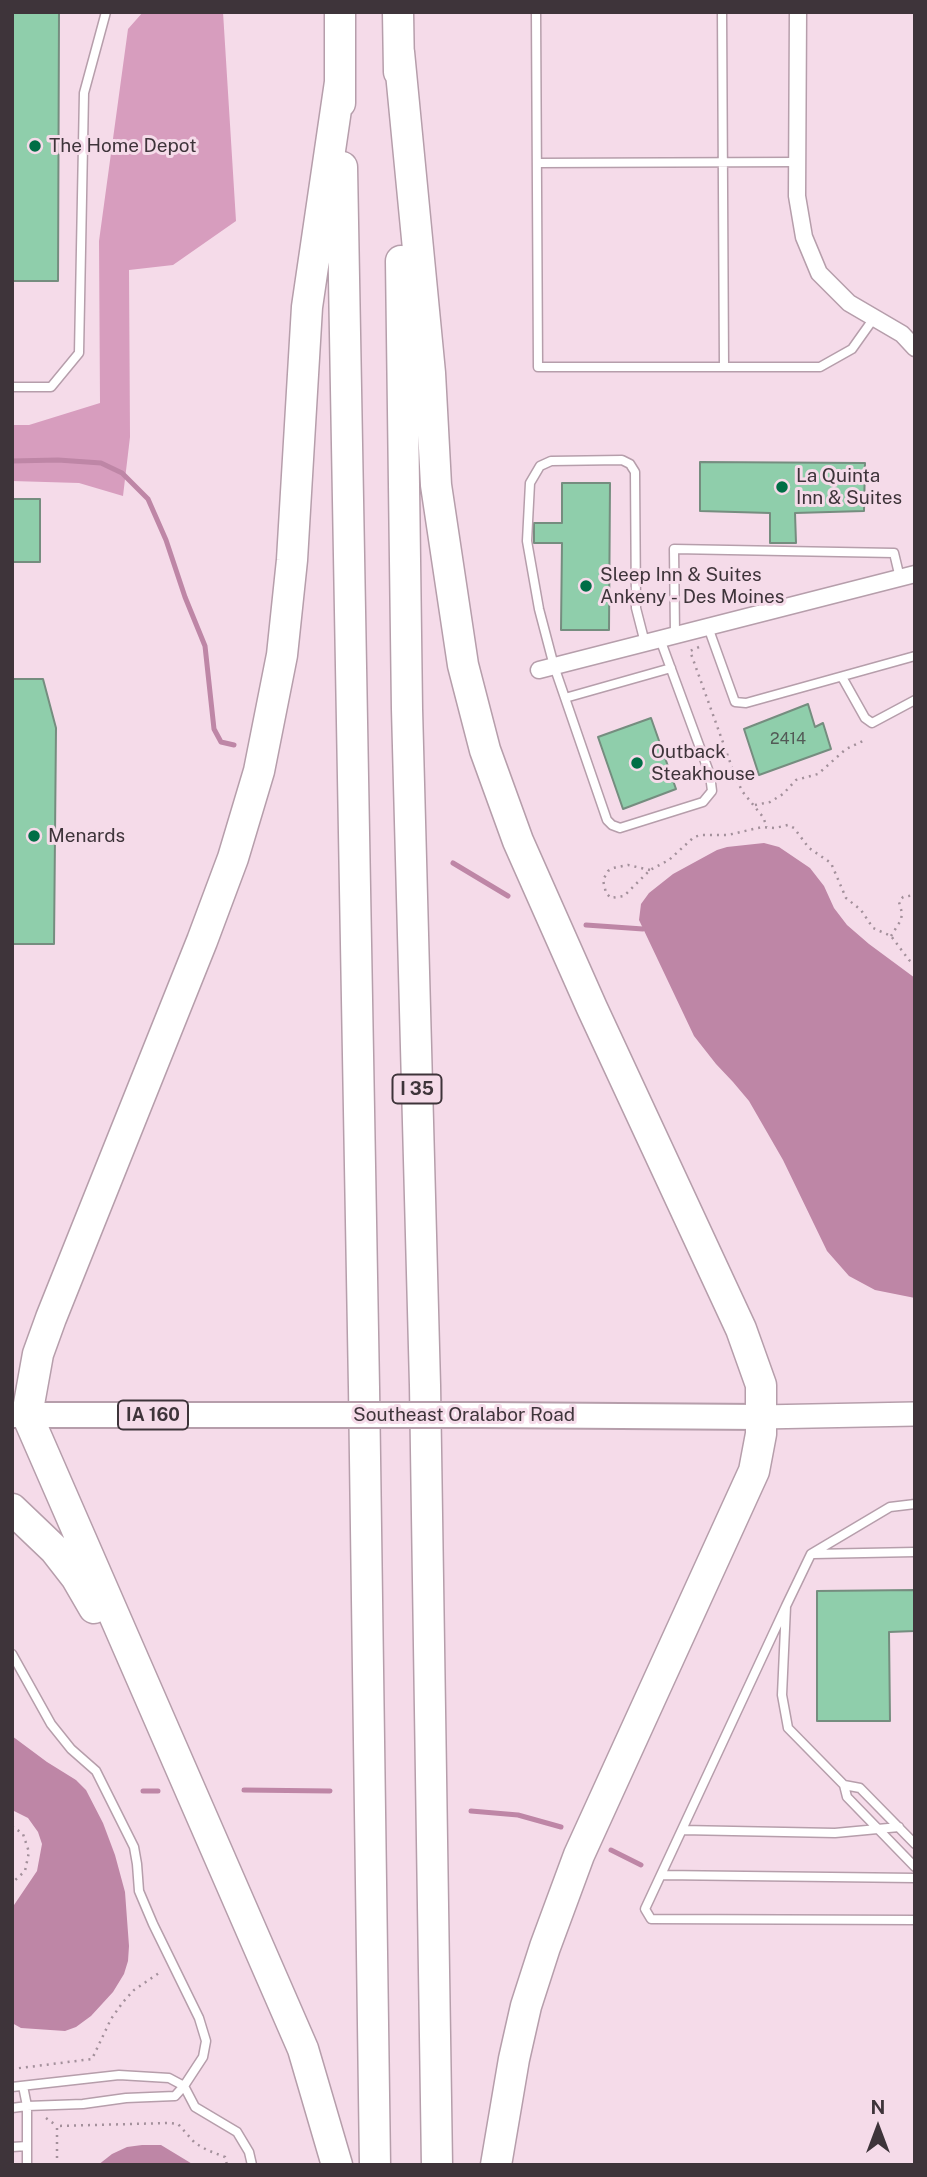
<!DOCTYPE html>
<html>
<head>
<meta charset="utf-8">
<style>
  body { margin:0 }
  #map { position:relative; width:927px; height:2177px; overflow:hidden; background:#f5dbe9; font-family:"Public Sans",sans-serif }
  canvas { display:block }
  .frame { position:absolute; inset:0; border:14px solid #3e343a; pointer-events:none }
  .north { position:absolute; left:843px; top:2093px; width:70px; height:70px; -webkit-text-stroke:5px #f5dbe9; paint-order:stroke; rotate:0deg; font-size:19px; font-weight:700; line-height:28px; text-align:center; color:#3e343a }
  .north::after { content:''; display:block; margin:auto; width:24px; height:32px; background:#3e343a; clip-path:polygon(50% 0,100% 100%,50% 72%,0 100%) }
</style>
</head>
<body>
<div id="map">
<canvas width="927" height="2177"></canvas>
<div class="frame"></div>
<div class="north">N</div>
</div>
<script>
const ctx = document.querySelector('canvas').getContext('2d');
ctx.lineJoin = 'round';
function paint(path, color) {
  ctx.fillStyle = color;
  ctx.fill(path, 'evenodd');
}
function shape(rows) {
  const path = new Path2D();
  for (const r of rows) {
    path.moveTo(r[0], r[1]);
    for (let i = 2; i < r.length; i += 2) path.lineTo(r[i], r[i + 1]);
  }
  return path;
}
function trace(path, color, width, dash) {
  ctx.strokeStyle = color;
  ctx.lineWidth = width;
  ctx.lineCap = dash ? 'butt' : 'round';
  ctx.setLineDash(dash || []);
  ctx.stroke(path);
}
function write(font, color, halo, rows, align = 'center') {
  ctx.font = font + ' "Public Sans",sans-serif';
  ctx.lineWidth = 6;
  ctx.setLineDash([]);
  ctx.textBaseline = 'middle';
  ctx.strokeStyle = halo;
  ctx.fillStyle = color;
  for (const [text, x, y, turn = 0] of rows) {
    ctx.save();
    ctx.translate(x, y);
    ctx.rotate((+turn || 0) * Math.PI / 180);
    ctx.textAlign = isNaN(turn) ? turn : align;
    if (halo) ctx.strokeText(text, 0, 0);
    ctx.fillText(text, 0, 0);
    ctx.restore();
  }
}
const forest = shape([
  [143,12,223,12,236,221,173,265,129,270,130,437,123,496,79,483,12,481,12,425,29,425,100,403,99,241,128,29]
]);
const water = shape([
  [764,843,779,847,810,868,824,886,834,908,847,925,869,944,915,978,915,1298,875,1290,849,1276,827,1251,783,1160,749,1101,733,1082,716,1064,694,1036,639,920,641,904,649,893,673,874,717,850,727,847],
  [12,1736,47,1762,76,1780,86,1790,103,1823,115,1855,125,1892,129,1946,128,1961,124,1974,113,1992,91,2016,76,2027,65,2031,21,2028,12,2023,12,1908,37,1871,42,1844,38,1832,28,1818,12,1810],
  [142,2145,161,2145,194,2165,98,2165,112,2154,127,2147]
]);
const stream = shape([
  [12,461,58,460,101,463,122,473,148,499,166,540,185,597,205,646,214,729,221,742,234,745],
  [453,863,508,896],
  [586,925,643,929],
  [244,1790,330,1791],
  [143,1791,158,1791],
  [471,1811,518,1815,561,1827],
  [611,1850,641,1865]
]);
const building = shape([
  [12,12,59,12,58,281,12,281,12,12],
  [700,462,865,463,864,511,795,513,796,543,770,543,770,513,700,511,700,462],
  [562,483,610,483,609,630,561,630,562,543,534,543,534,523,562,523,562,483],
  [12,499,40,499,40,562,12,562,12,499],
  [12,679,43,679,56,728,54,944,12,944,12,679],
  [808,704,815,727,823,723,831,749,759,775,744,729,808,704],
  [651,718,676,789,623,809,598,737,651,718],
  [915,1590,915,1631,889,1632,890,1721,817,1721,817,1591,915,1590]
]);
const path = shape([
  [699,647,690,651,734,773,742,791,763,817,767,827],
  [755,805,770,802,783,794,796,780,818,774,846,749,865,740],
  [650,870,628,865,613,868,608,871,603,880,606,893,611,898,624,896,650,870,669,860,694,837,701,835,728,835,762,827,775,828,788,825,794,828,809,848,831,863,846,898,861,910,873,928,891,936,909,960,915,964],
  [891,936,901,920,902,913,899,902,903,897,915,895],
  [12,1706,15,1706],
  [12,1826,23,1834,29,1852,25,1871,12,1883],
  [12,2069,92,2059,111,2019,123,2002,134,1990,162,1971],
  [46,2118,57,2126],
  [57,2165,57,2126,169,2123,178,2124,195,2143,207,2150,225,2157,227,2165]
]);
const lane = shape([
  [536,12,538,367,820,367,852,349,874,318],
  [722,12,724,367],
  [537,163,797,162],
  [12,387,51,387,79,353,84,93,106,12],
  [708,627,735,702,746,703,915,656],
  [675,635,674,549,894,553,900,578],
  [645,643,636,608,635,472,630,464,622,460,551,461,540,466,530,483,527,541,539,609,554,666,607,820,612,825,620,828,703,802,712,791,710,775,660,639],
  [842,677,865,718,872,723,915,700],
  [565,698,671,668],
  [813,1554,915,1552],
  [786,1606,645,1909,651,1919,915,1920],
  [12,1654,51,1724,71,1749,96,1771,134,1847,137,1864,139,1891,153,1924,199,2018,206,2041,203,2057,184,2086,195,2107,237,2132,249,2152,252,2165],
  [844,1785,788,1728,782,1695,786,1606,811,1554,890,1507,915,1504],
  [682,1830,835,1833,899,1827],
  [915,1844,860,1788,844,1785,847,1797,915,1867],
  [661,1875,915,1878],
  [23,2086,27,2106,27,2165],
  [12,2087,119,2075,169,2078,184,2086,175,2096,126,2098,83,2104,27,2106,12,2108],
  [12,2147,27,2146]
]);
const street = shape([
  [798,12,797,196,804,237,819,273,849,303,902,334,915,348],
  [539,670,915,574]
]);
const secondary = shape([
  [761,1417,915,1414]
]);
const primary = shape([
  [12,1415,294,1415],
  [481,1415,761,1417]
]);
const highway = shape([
  [340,12,340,103],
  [398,12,399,72],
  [399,52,430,373,436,485,463,665,485,750,518,841,592,1008,741,1329,761,1385,761,1434,754,1471,579,1855,545,1947,526,2006,514,2059,496,2165],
  [342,167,364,1387,375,2165],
  [401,261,407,709,425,1385,437,2165],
  [12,1509,55,1550,76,1577,94,1608],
  [337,2165,303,2049,27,1415,38,1354,51,1318,202,941,233,858,259,771,282,655,292,560,307,307,340,82]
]);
const primaryBridge = shape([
  [294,1415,481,1415]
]);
const markers = [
  [35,146,7,"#006e46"],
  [782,487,7,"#006e46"],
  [586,586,7,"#006e46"],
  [637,763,7,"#006e46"],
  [34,836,7,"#006e46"]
];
const numberNames = [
  ["2414",788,739]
];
const shields = [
  [417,1089,49],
  [153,1415,70]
];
const shieldNames = [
  ["I 35",417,1089],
  ["IA 160",153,1415]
];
const poiNames = [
  ["The Home Depot",49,146],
  ["La Quinta",796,476],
  ["Inn & Suites",796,498],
  ["Sleep Inn & Suites",600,575],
  ["Ankeny - Des Moines",600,597],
  ["Outback",651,752],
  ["Steakhouse",651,774],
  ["Menards",48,836]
];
const streetNames = [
  ["Southeast Oralabor Road",464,1415]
];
paint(forest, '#d79dbe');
paint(water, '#be86a6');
trace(stream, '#be86a6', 5);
paint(building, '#8fceab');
trace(building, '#758d7f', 2);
trace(lane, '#b69eab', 11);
trace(street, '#b69eab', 19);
trace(secondary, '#b69eab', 26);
trace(primary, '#b69eab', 28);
trace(highway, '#b69eab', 33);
trace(path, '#a3909b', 2.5, [2, 5]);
trace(lane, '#fff', 8);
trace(street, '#fff', 16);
trace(secondary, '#fff', 23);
trace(primary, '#fff', 24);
trace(highway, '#fff', 30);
trace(primaryBridge, '#b69eab', 28, []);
trace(primaryBridge, '#fff', 24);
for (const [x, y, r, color] of markers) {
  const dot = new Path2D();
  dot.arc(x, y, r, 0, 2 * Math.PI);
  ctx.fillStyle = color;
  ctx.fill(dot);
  trace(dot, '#f5dbe9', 2.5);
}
write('16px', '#525a56', null, numberNames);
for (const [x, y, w] of shields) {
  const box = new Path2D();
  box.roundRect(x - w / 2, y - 14.5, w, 29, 5);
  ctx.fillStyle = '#f5dbe9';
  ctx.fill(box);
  trace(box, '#3e343a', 2);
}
write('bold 18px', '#3e343a', null, shieldNames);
write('19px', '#3e343a', '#f5dbe9', poiNames, 'left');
write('19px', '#3e343a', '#f5dbe9', streetNames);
</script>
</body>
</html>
